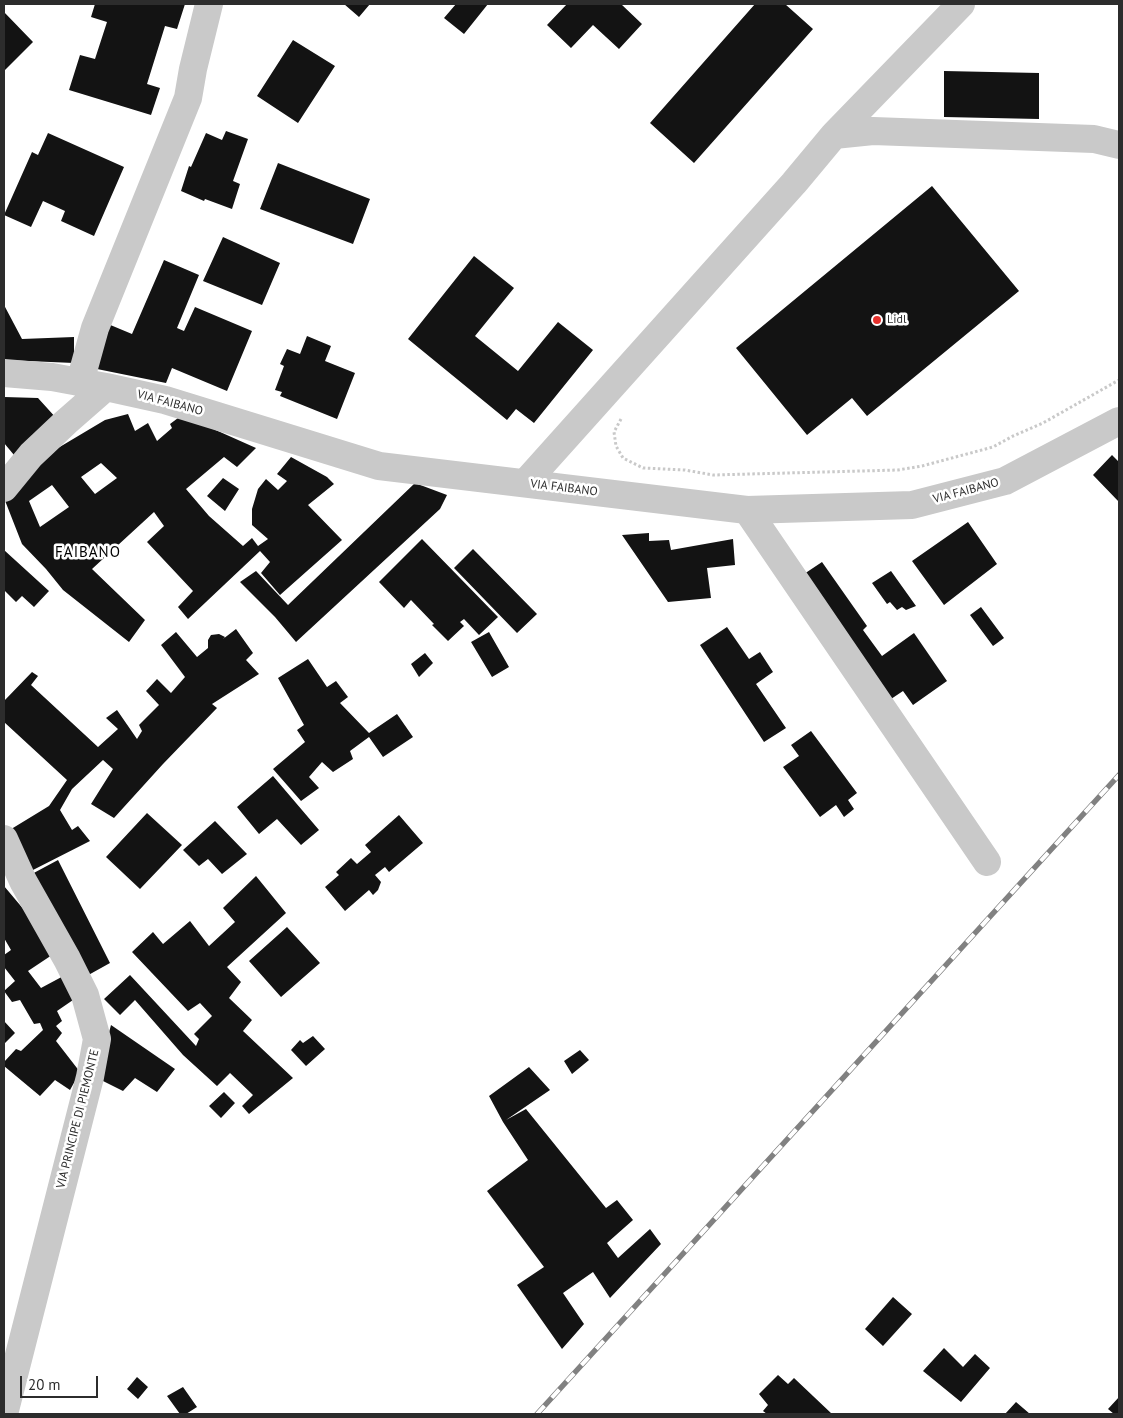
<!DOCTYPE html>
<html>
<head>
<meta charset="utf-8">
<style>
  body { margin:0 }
  #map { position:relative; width:1123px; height:1418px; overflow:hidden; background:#fff; font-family:"PT Sans",sans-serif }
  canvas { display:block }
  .frame { position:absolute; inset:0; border:5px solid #2c2c2c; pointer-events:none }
  .scale { position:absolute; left:20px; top:1376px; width:78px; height:22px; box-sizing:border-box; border:2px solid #2c2c2c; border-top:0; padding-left:6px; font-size:15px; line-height:18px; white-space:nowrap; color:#2c2c2c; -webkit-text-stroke:4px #fff; paint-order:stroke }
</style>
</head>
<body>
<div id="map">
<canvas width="1123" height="1418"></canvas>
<div class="frame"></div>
<div class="scale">20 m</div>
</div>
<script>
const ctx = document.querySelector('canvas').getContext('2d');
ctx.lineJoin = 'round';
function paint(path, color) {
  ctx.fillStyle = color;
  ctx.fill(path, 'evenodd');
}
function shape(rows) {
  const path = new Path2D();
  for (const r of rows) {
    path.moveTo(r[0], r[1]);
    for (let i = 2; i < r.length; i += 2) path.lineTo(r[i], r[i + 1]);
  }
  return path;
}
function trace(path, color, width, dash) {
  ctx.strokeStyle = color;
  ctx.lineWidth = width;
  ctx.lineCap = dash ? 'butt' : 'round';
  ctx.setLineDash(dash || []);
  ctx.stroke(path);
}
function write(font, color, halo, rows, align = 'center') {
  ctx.font = font + ' "PT Sans",sans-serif';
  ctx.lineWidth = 5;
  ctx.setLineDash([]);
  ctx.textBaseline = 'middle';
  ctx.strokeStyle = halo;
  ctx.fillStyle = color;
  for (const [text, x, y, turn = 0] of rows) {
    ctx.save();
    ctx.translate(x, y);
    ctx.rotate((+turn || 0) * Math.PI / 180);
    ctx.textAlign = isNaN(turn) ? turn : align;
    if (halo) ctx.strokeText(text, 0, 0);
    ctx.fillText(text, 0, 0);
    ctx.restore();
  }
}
const building = shape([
  [95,4,105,5,105,4,185,4,177,29,165,26,147,84,160,88,151,115,69,90,80,55,95,59,107,22,91,17],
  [344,4,370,4,359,17],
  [456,4,488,4,464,34,444,18],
  [567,4,621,4,642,24,619,49,593,25,571,48,547,25],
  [755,4,785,4,813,29,694,163,650,123],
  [4,12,33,42,4,71],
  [293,40,335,66,298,123,257,96],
  [944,71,1039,73,1039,119,944,117],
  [226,131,248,139,233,181,240,184,232,209,205,199,204,201,181,191,189,166,191,167,206,133,222,140],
  [48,133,124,167,94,236,61,221,65,211,43,201,31,227,4,215,32,152,38,155],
  [278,163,370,199,353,244,260,209],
  [932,186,1019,291,867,416,852,398,807,435,736,348],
  [223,237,280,263,262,305,203,281],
  [474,256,514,288,475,336,518,371,558,322,593,350,534,423,516,409,507,420,408,339],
  [164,260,199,275,177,328,184,331,195,307,252,331,227,391,172,368,166,383,97,369,108,324,132,334],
  [4,305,22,339,74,337,74,363,4,360],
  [307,336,331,346,325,361,355,373,337,419,280,396,282,392,275,390,284,366,280,364,287,349,300,354],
  [4,397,38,398,57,419,14,455,4,443],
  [128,414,135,431,148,423,157,441,172,428,170,424,182,415,256,448,237,467,224,457,186,489,209,516,243,546,252,538,258,546,268,539,252,525,252,509,258,489,266,479,278,490,287,481,277,474,291,457,327,477,334,484,308,505,342,540,280,595,261,573,270,562,260,551,188,619,178,607,193,591,147,542,164,526,154,512,92,569,145,620,129,642,63,590,46,569,22,544,4,498,58,448,105,420],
  [101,463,117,478,95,494,81,477],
  [52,485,69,507,40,527,29,501],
  [1112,455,1119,462,1119,502,1093,475],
  [223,478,239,489,225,511,207,496],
  [415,483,447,495,440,509,296,642,275,617,240,582,256,571,288,605],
  [968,522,997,564,944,605,912,561],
  [649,533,649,541,669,540,671,550,733,539,735,565,707,568,711,598,668,602,622,535],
  [422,539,498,617,479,635,464,619,460,622,464,626,448,641,432,625,434,624,411,600,404,608,379,582],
  [473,549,537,614,517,633,454,568],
  [4,550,49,591,34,607,22,596,16,602,4,590],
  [822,562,867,626,863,630,882,656,914,633,947,681,913,705,903,691,888,701,801,576],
  [891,571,916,606,906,610,902,607,897,610,890,602,887,604,872,583],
  [981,607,1004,638,993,646,970,615],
  [727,627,749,659,760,652,773,672,756,684,786,728,764,742,700,645],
  [236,629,253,653,246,660,259,674,212,704,217,708,163,764,114,818,91,804,113,769,103,760,72,789,60,810,72,830,78,826,90,841,31,871,8,831,49,806,67,780,4,722,4,701,32,672,38,676,31,685,98,747,118,729,106,718,117,710,137,739,142,731,139,725,159,705,146,691,157,679,171,693,185,677,161,645,176,632,197,657,208,648,208,640,211,635,219,634,225,637,223,639],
  [489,632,509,667,492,677,471,642],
  [425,653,433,663,419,677,411,664],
  [308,659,327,687,336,681,348,697,340,703,369,733,397,714,413,737,383,757,369,737,350,751,353,759,333,772,322,762,309,777,319,788,301,801,273,769,305,742,297,730,304,725,278,678],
  [811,731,857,793,848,800,854,809,844,817,836,805,820,817,783,767,799,756,791,745],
  [273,776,319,830,301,845,277,819,259,834,237,807],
  [147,813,182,845,140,889,106,857],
  [399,815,423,843,389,872,385,867,375,875,381,882,378,890,373,895,369,890,345,911,325,887,339,875,336,872,351,858,357,864,371,852,365,845],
  [215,821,247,854,222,874,208,859,199,866,183,850],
  [58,860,110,963,83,978,30,875],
  [256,876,286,913,227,967,241,982,229,998,252,1020,243,1031,293,1078,249,1114,242,1106,253,1095,230,1073,217,1086,183,1055,135,1000,120,1015,104,999,130,975,196,1046,199,1039,194,1034,212,1016,200,1003,188,1011,132,952,153,932,163,944,190,921,209,946,235,922,223,908],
  [4,886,41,930,55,953,28,971,41,988,69,973,73,1000,57,1011,62,1021,56,1026,62,1033,56,1041,80,1072,70,1090,55,1080,40,1096,4,1066,4,1062,16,1049,21,1051,43,1030,40,1023,34,1024,20,1000,12,1002,4,991,15,981,4,967,4,955,11,950,4,938],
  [287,927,320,963,281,997,249,961],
  [4,1021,15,1033,4,1044],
  [111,1025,175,1069,157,1092,135,1078,123,1091,97,1078],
  [313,1036,325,1049,306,1066,291,1050,300,1040,303,1043],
  [580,1050,589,1060,572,1074,564,1061],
  [529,1067,550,1090,506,1120,526,1109,606,1208,617,1200,633,1220,607,1243,618,1258,650,1229,661,1244,610,1298,593,1272,563,1293,584,1324,562,1349,517,1285,544,1267,487,1191,528,1160,503,1122,489,1096],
  [224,1092,235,1103,221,1118,209,1106],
  [893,1297,912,1314,883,1346,865,1329],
  [944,1348,963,1367,975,1354,990,1368,961,1402,923,1371],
  [778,1375,788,1384,794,1378,832,1414,767,1414,763,1411,768,1405,759,1394],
  [137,1377,148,1387,138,1399,127,1389],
  [183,1387,197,1407,186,1414,180,1414,167,1396],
  [1119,1397,1119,1414,1114,1414,1108,1409],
  [1016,1402,1030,1414,1005,1414]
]);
const path = shape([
  [621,419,614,432,616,446,623,458,643,468,685,470,713,475,898,470,922,466,993,447,1013,436,1043,423,1119,380]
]);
const minor = shape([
  [834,135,873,131,1094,139,1119,145],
  [4,373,52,377,106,387,165,400,379,466,747,510,912,505,1005,481,1119,421],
  [80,382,95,328,188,98,193,69,209,4],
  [525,483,794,183,834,135,961,4],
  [4,488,31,455,66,422,106,387],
  [747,510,987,862],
  [4,839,23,881,67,959,85,995,97,1039,90,1077,4,1414]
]);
const rail = shape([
  [537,1414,1119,775]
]);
const markers = [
  [877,320,5,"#e5302c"]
];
const poiNames = [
  ["Lidl",887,320]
];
const streetNames = [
  ["VIA FAIBANO",170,403,15],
  ["VIA FAIBANO",564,488,7],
  ["VIA FAIBANO",966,491,-15],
  ["VIA PRINCIPE DI PIEMONTE",78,1119,-76]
];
const quarterNames = [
  ["FAIBANO",88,553]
];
paint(building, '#131313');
trace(path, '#c9c9c9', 3, [2.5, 2.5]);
trace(minor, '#c9c9c9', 28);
trace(rail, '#818181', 5.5);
trace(rail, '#fff', 4, [11]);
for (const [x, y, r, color] of markers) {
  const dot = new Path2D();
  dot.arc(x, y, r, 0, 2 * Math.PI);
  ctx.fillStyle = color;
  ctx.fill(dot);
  trace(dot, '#fff', 2);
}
write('12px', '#2c2c2c', '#fff', poiNames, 'left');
write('12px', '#2c2c2c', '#fff', streetNames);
ctx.letterSpacing = '1px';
write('15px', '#000', '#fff', quarterNames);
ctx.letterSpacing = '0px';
</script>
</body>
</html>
